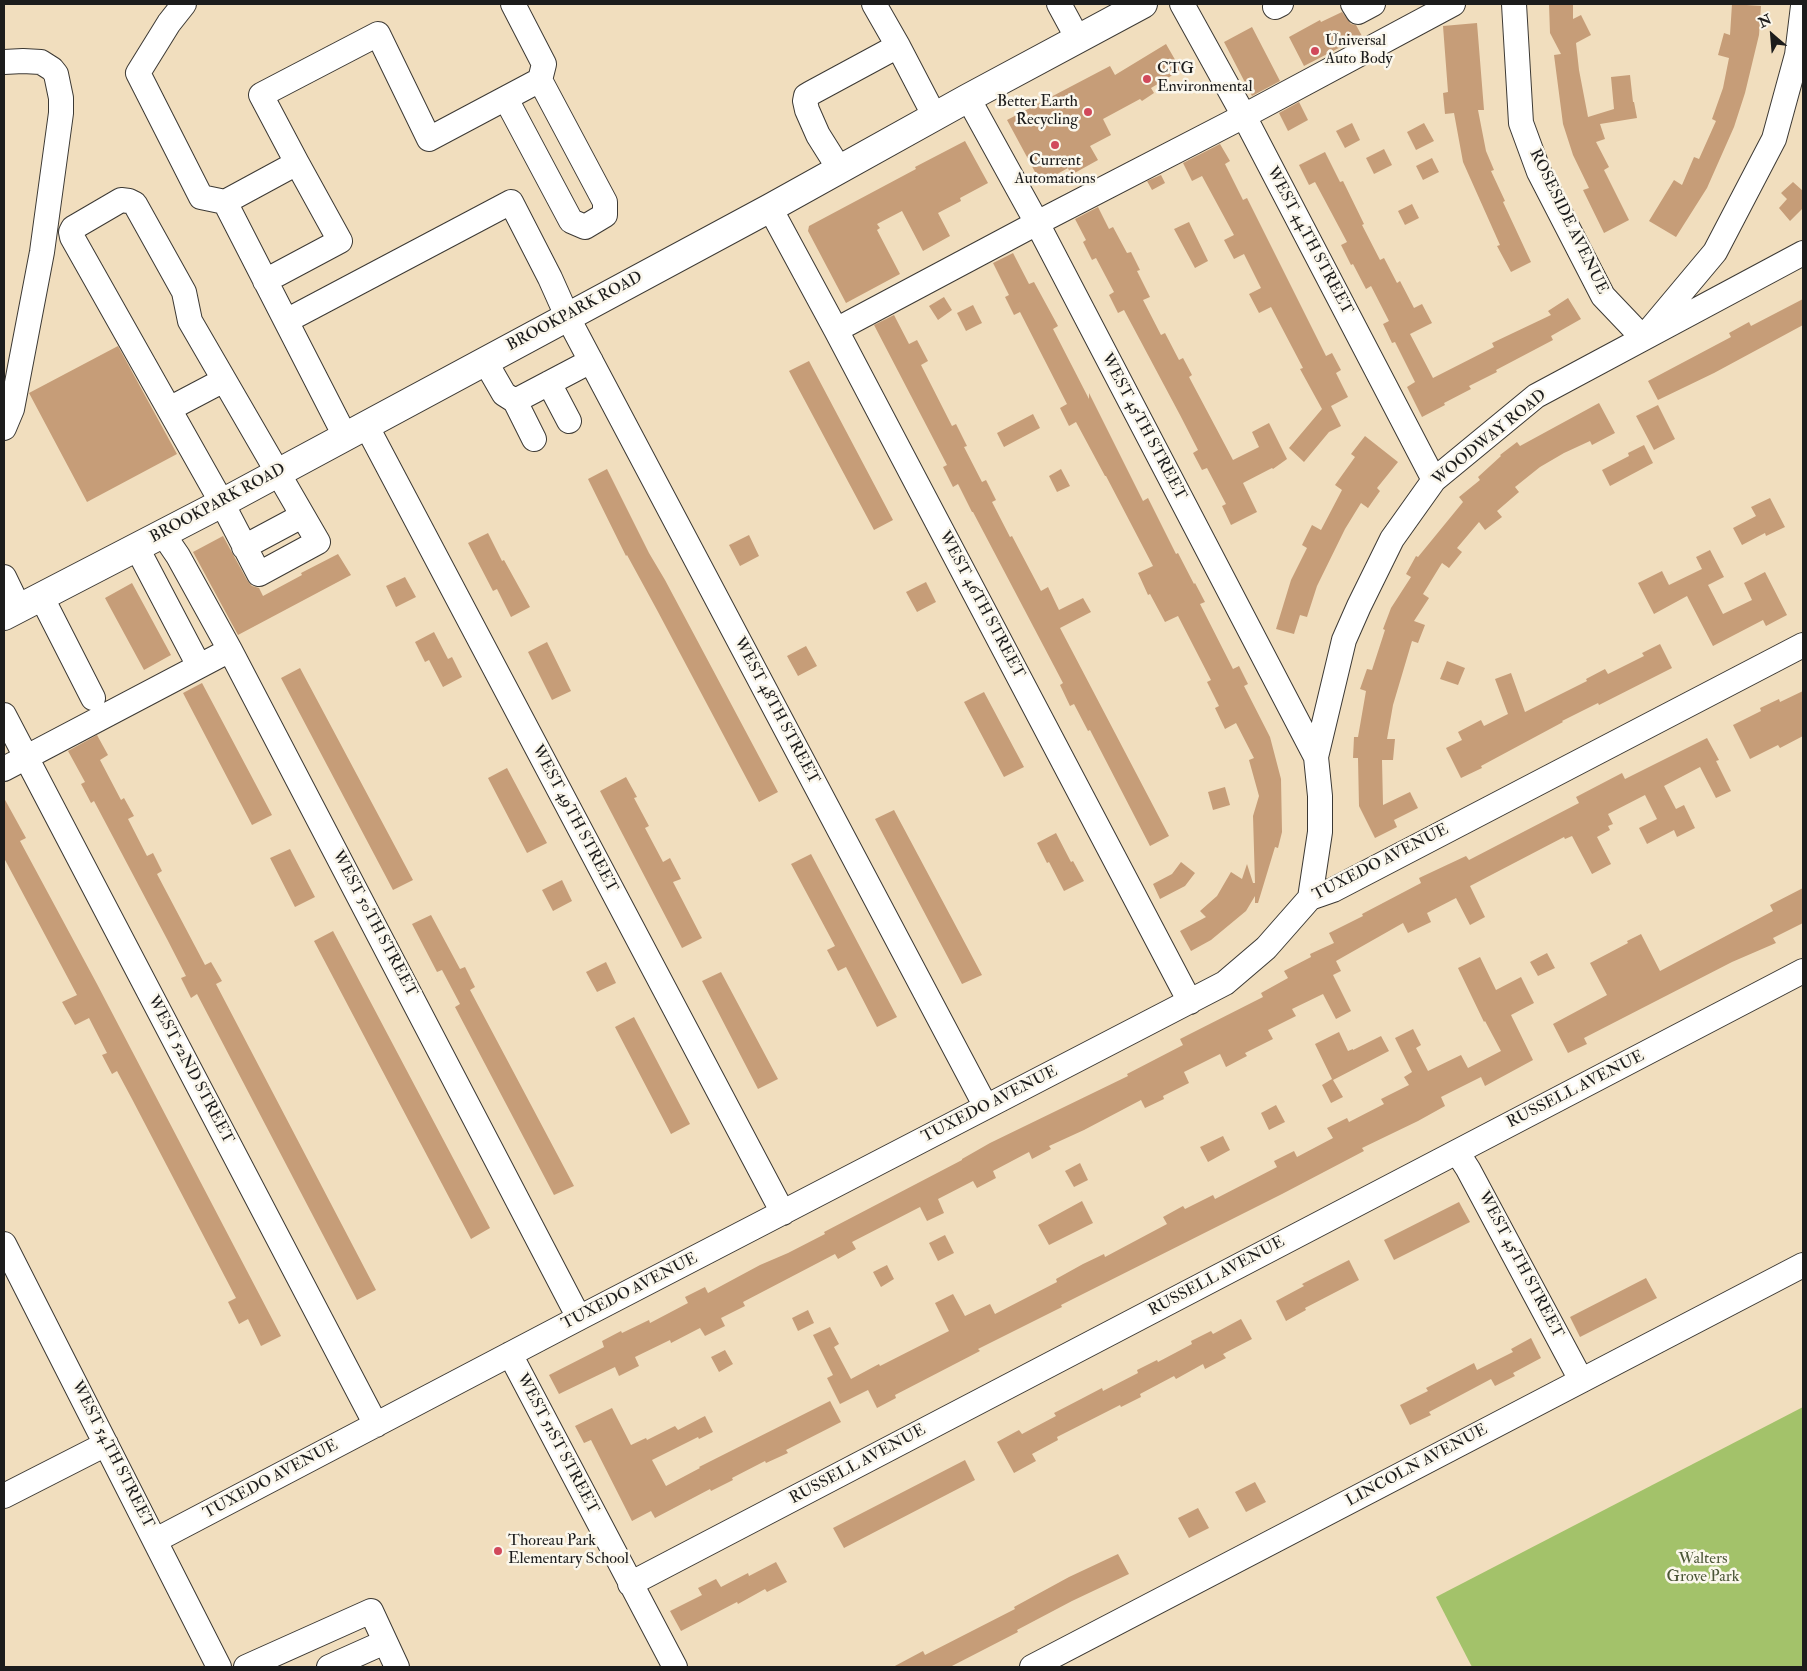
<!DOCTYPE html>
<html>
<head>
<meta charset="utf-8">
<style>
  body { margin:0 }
  #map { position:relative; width:1807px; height:1671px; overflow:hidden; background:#f1debe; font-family:"IM FELL Double Pica",serif }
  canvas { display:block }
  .frame { position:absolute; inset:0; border:5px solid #1c1c1c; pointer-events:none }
  .north { position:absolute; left:1747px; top:10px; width:50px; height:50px; -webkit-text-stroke:4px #fbf7ec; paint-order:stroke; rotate:333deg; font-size:14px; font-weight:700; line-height:20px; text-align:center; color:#1c1c1c }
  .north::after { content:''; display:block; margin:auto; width:18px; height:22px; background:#1c1c1c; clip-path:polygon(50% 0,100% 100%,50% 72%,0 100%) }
</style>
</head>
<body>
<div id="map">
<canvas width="1807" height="1671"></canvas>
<div class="frame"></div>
<div class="north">N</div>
</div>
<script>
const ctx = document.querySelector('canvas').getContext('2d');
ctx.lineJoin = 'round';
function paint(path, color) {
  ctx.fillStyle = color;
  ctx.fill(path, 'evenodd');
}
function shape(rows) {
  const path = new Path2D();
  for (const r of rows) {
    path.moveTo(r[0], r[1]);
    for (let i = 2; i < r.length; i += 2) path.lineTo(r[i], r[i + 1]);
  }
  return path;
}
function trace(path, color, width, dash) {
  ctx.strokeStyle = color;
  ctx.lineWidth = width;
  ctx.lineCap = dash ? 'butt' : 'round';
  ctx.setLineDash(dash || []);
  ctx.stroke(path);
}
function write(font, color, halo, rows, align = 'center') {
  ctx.font = font + ' "IM FELL Double Pica",serif';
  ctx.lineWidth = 5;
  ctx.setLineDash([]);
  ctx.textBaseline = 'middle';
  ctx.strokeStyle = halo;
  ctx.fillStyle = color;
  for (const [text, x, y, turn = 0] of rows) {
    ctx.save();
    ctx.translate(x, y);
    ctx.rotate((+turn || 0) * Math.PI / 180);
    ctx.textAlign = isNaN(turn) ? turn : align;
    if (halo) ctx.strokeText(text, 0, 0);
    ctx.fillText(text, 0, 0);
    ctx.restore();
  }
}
const green = shape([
  [1803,1407,1803,1667,1472,1667,1436,1597]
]);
const building = shape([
  [1549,4,1573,4,1573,19,1581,15,1591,35,1576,43,1579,70,1588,117,1614,109,1611,77,1630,75,1633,102,1634,102,1637,118,1600,124,1605,139,1596,142,1609,167,1604,170,1629,220,1604,233,1583,190,1589,188,1573,155,1563,124,1554,55,1561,54,1550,33],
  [1732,4,1761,6,1759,35,1745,93,1734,127,1707,188,1676,237,1649,221,1674,180,1682,185,1694,157,1699,159,1716,121,1712,119,1723,88,1729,58,1718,55,1724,33,1730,35],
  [1342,12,1351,24,1356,25,1362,36,1304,66,1289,37,1320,20,1321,22],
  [1477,23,1484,110,1478,110,1486,151,1494,170,1491,171,1505,201,1503,202,1531,262,1511,272,1497,246,1500,245,1463,162,1454,113,1445,114,1443,93,1448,92,1443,26],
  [1252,27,1280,81,1252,96,1224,42],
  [1166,44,1181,70,1151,88,1154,93,1142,101,1140,99,1103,119,1111,135,1090,146,1098,160,1071,175,1068,168,1041,183,1007,120,1110,66,1115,75],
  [1299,102,1308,120,1288,131,1279,113],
  [1352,123,1360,140,1345,148,1336,131],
  [1424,123,1434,141,1416,150,1407,132],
  [965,141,988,183,960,198,961,201,938,213,950,236,923,251,902,211,877,224,880,228,877,230,900,274,846,303,808,231,809,226,916,169,915,167],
  [1220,144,1230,161,1225,164,1243,200,1247,198,1326,356,1332,353,1341,370,1336,373,1348,397,1331,406,1341,426,1329,432,1304,462,1289,448,1322,409,1300,369,1303,368,1271,307,1259,313,1249,294,1261,288,1244,254,1234,259,1224,240,1234,235,1202,176,1192,181,1183,163],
  [1384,149,1392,165,1374,174,1366,158],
  [1325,152,1340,182,1343,181,1364,224,1362,225,1380,260,1384,258,1397,283,1400,281,1414,308,1422,304,1432,323,1410,334,1433,378,1494,347,1492,343,1551,315,1548,311,1568,298,1581,319,1551,336,1553,340,1496,370,1497,372,1469,386,1471,389,1444,403,1445,405,1422,417,1407,387,1415,382,1395,342,1392,343,1383,324,1389,321,1371,286,1366,289,1353,264,1351,265,1341,245,1347,242,1315,182,1309,185,1299,165],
  [1432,158,1439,172,1423,180,1416,166],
  [1161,175,1165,183,1152,190,1147,181],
  [1793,182,1803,191,1803,208,1790,221,1779,208,1787,199,1781,193],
  [1412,204,1419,218,1405,225,1398,211],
  [1098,207,1109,229,1113,227,1127,253,1131,252,1140,270,1137,271,1150,297,1143,300,1161,335,1165,333,1179,360,1183,358,1192,375,1189,377,1233,460,1259,447,1252,432,1269,423,1287,459,1273,469,1272,468,1243,483,1257,512,1231,525,1222,506,1226,504,1207,468,1202,470,1193,453,1198,450,1180,415,1124,310,1118,313,1109,295,1114,292,1096,258,1092,260,1083,242,1086,240,1075,219],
  [1189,222,1208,261,1195,268,1174,229],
  [1013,253,1029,284,1034,282,1058,326,1053,329,1089,399,1089,393,1143,501,1148,498,1176,554,1178,553,1194,584,1195,583,1205,602,1200,604,1233,669,1239,666,1248,684,1244,686,1270,737,1281,779,1282,832,1278,848,1275,847,1258,903,1255,903,1255,896,1246,911,1211,940,1191,951,1180,931,1206,917,1200,911,1217,896,1231,872,1242,879,1247,864,1253,883,1255,883,1253,816,1259,796,1249,760,1254,758,1236,723,1225,729,1215,708,1219,706,1207,682,1211,680,1178,616,1165,622,1150,594,1148,595,1138,573,1153,566,1106,476,1105,476,1076,422,1069,426,1060,408,1067,404,1020,312,1014,315,1005,297,1009,295,993,263],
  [944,297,952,310,938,320,929,306],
  [1803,299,1803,325,1714,373,1658,400,1648,381,1731,337,1729,333,1749,322,1751,326],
  [973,305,982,323,966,331,957,313],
  [894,315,909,344,917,340,928,361,921,365,952,426,956,424,967,446,964,447,982,482,986,480,996,500,992,502,1010,537,1012,536,1041,591,1048,587,1059,610,1083,598,1091,612,1060,628,1169,836,1150,846,1090,730,1088,731,1074,704,1070,706,1060,685,1063,683,973,512,972,512,958,484,953,487,943,467,947,465,874,325],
  [118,346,177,454,87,502,29,393],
  [809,361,893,520,874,530,789,371],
  [1599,403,1615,433,1592,445,1590,441,1564,453,1540,467,1515,487,1519,492,1497,511,1502,517,1485,530,1479,522,1457,548,1462,552,1449,568,1442,563,1423,594,1429,598,1414,621,1425,625,1418,643,1412,641,1393,705,1387,739,1395,739,1393,760,1382,760,1383,805,1410,792,1418,808,1394,820,1397,827,1375,838,1359,806,1358,758,1353,758,1354,737,1358,737,1366,691,1360,689,1367,669,1372,670,1385,630,1383,629,1391,608,1411,577,1406,574,1416,556,1418,557,1463,502,1459,497,1480,480,1478,477,1501,456,1500,455,1517,442,1520,446],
  [1658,405,1675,439,1654,450,1636,416],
  [1033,414,1040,428,1004,447,997,433],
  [1365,436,1398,462,1377,488,1380,491,1368,508,1361,503,1345,529,1317,586,1307,617,1300,615,1294,634,1276,629,1291,580,1307,548,1302,545,1312,525,1321,530,1342,490,1335,485,1355,457,1351,454],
  [1644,445,1653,463,1610,486,1602,470,1629,456,1628,453],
  [607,469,649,553,665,580,778,792,759,802,657,610,627,555,626,556,588,479],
  [1061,469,1070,486,1057,492,1049,476],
  [1770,498,1785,527,1766,536,1765,533,1742,545,1733,528,1756,516,1751,507],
  [488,533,502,561,504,560,530,607,511,617,497,589,493,591,468,543],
  [749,535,759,556,740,566,729,545],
  [223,536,247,580,252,586,259,588,263,596,302,575,301,573,338,554,351,575,238,635,193,552],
  [1710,550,1724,577,1708,585,1723,614,1752,600,1744,583,1765,572,1787,615,1766,626,1763,620,1713,646,1687,596,1654,614,1638,583,1662,571,1669,585,1702,569,1696,557],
  [405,577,416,597,396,607,386,586],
  [926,582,936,602,917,612,906,592],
  [132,583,171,655,144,670,105,598],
  [434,632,448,659,452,657,462,677,443,687,429,660,425,662,415,642],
  [547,642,571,691,552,700,528,652],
  [1660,644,1672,668,1599,705,1598,703,1562,721,1563,722,1481,766,1482,768,1461,778,1446,748,1462,740,1458,732,1481,720,1484,726,1508,714,1495,679,1511,673,1525,712,1587,681,1586,679,1605,669,1608,674,1644,656,1642,653],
  [806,646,817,666,798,676,787,656],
  [1447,661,1465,668,1458,685,1440,679],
  [300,668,413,880,393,890,281,678],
  [202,683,272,815,252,825,183,693],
  [1803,691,1803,736,1780,748,1778,745,1750,759,1733,725,1761,711,1760,708,1779,699,1780,702],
  [984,692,1024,767,1004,777,964,702],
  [97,735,108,755,100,760,121,800,124,798,134,816,128,819,147,856,153,853,162,871,157,874,205,965,211,962,222,981,216,984,376,1290,357,1300,197,994,191,998,181,978,186,976,167,939,94,801,91,803,81,784,85,782,68,751],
  [1707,738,1719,760,1716,761,1731,791,1716,798,1700,767,1664,786,1676,809,1684,805,1695,828,1677,837,1674,830,1647,844,1639,828,1657,819,1645,795,1608,814,1613,824,1608,826,1610,830,1597,837,1611,864,1592,874,1572,836,1565,839,1564,837,1470,886,1485,917,1470,925,1456,898,1427,913,1431,922,1408,933,1403,923,1336,961,1341,971,1333,975,1351,1011,1336,1019,1323,994,1292,1009,1296,1016,1268,1030,1273,1039,1245,1053,1247,1056,1226,1067,1220,1054,1184,1072,1189,1083,1163,1096,1164,1099,1145,1108,1141,1100,1084,1130,1049,1146,1051,1149,1032,1159,1029,1152,993,1171,996,1178,977,1188,973,1181,938,1199,944,1213,927,1221,920,1207,852,1242,856,1249,838,1259,835,1254,743,1302,745,1306,721,1318,725,1326,705,1336,700,1328,671,1343,670,1340,635,1357,639,1366,619,1376,615,1367,559,1394,549,1375,604,1347,602,1341,621,1331,622,1333,649,1320,650,1323,688,1303,685,1297,705,1287,708,1293,760,1265,788,1253,825,1234,824,1232,962,1160,962,1159,990,1143,1128,1076,1127,1074,1183,1045,1180,1039,1263,997,1261,993,1288,978,1284,971,1311,957,1310,954,1334,943,1329,933,1363,916,1362,914,1421,883,1419,878,1466,856,1469,860,1579,803,1576,797,1622,773,1625,779],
  [507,768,547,843,527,853,488,778],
  [626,777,637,797,634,798,649,826,645,828,663,862,670,858,681,879,673,882,702,938,682,948,600,791],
  [1225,787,1230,805,1213,810,1208,792],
  [4,798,26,838,20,841,97,984,281,1336,261,1346,248,1319,239,1324,228,1302,236,1298,132,1099,117,1071,112,1074,102,1055,107,1053,89,1018,75,1025,62,1002,77,995,4,858],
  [894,810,982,975,962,984,875,819],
  [1056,833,1071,862,1073,861,1084,881,1064,891,1049,862,1047,863,1037,843],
  [290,849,315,897,295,907,270,858],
  [811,854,897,1017,877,1027,846,967,838,971,827,950,835,946,791,864],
  [1181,862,1195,873,1185,886,1160,899,1153,884,1172,874],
  [562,880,572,901,553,911,542,890],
  [1803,888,1803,923,1773,938,1776,943,1732,962,1584,1038,1587,1044,1568,1053,1553,1024,1607,995,1590,963,1628,943,1627,941,1641,934,1660,971,1773,911,1770,905],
  [431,915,460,969,465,967,475,987,470,990,574,1186,554,1195,455,1007,460,1004,442,970,437,972,412,924],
  [333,931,490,1228,471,1239,314,941],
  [1547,953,1555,968,1538,976,1530,962],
  [1480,957,1496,990,1521,977,1534,1003,1511,1015,1533,1060,1485,1086,1481,1077,1441,1097,1445,1106,1418,1121,1362,1148,1364,1151,1282,1194,1061,1305,1062,1307,978,1349,980,1351,895,1395,896,1398,877,1408,868,1390,840,1404,827,1378,833,1375,813,1335,830,1327,839,1344,834,1347,851,1379,879,1364,880,1366,949,1331,935,1303,953,1294,965,1316,990,1304,995,1314,1057,1282,1056,1279,1083,1264,1104,1254,1105,1257,1167,1224,1163,1217,1183,1206,1185,1209,1213,1195,1215,1199,1277,1167,1274,1161,1294,1151,1297,1157,1333,1138,1327,1128,1347,1118,1349,1122,1384,1104,1381,1099,1409,1085,1404,1077,1412,1072,1395,1038,1413,1029,1421,1045,1416,1048,1428,1071,1461,1055,1468,1068,1501,1051,1485,1021,1484,1022,1458,968],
  [606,962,616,983,597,992,586,972],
  [721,972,778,1079,758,1089,702,981],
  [634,1017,690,1124,671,1134,615,1027],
  [1339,1032,1348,1051,1353,1049,1353,1050,1381,1036,1389,1051,1333,1080,1343,1097,1331,1103,1322,1085,1332,1079,1315,1044],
  [1276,1105,1285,1122,1269,1130,1261,1113],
  [1223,1136,1230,1150,1208,1162,1200,1147],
  [1080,1163,1088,1180,1074,1187,1065,1171],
  [1082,1201,1093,1223,1049,1245,1038,1225],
  [1459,1202,1470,1222,1394,1260,1384,1240],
  [945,1235,954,1253,938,1261,929,1243],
  [1349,1260,1359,1280,1305,1308,1306,1310,1286,1321,1276,1301,1304,1286,1302,1284],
  [887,1265,894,1279,881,1287,873,1272],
  [1646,1278,1657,1298,1580,1337,1570,1317],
  [808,1310,814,1323,798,1331,792,1318],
  [1241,1319,1252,1339,1223,1354,1226,1358,1205,1369,1203,1364,1176,1379,1174,1376,1140,1394,1141,1397,1121,1407,1120,1405,1057,1437,1058,1440,1032,1454,1036,1461,1014,1473,997,1442,1019,1430,1022,1434,1056,1416,1054,1413,1081,1399,1102,1388,1103,1391,1138,1373,1137,1370,1157,1360,1158,1362,1192,1344,1191,1341,1211,1331,1213,1334],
  [1531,1338,1541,1358,1513,1373,1515,1376,1495,1386,1491,1379,1429,1412,1431,1415,1410,1425,1400,1405,1428,1391,1426,1388,1474,1363,1477,1370,1513,1352,1511,1349],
  [725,1350,733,1364,719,1372,711,1357],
  [830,1401,841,1422,786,1450,788,1453,766,1463,765,1461,732,1478,733,1480,711,1491,710,1489,655,1518,651,1511,632,1521,591,1440,584,1443,575,1426,612,1408,631,1445,646,1438,647,1440,675,1426,678,1430,705,1416,713,1432,699,1439,698,1437,652,1460,666,1486,700,1468,699,1467],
  [965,1460,975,1480,844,1548,833,1528],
  [1255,1482,1266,1502,1246,1512,1235,1492],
  [1198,1508,1209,1528,1189,1538,1178,1518],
  [1118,1554,1129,1574,1072,1601,1017,1630,1018,1632,950,1667,893,1667,923,1651,925,1655,1015,1609,1014,1607,1069,1577],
  [776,1562,787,1582,767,1592,765,1589,738,1604,737,1602,681,1631,670,1611,702,1595,698,1588,716,1579,721,1587,748,1573,749,1576]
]);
const minor = shape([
  [184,4,169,23,138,73,201,197,225,202,286,321],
  [874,4,898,46],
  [1059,4,1078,39],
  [1182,4,1244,116,1434,480],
  [1353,4,1358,12,1373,4],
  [1514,4,1521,123,1539,172,1603,296,1643,338,1715,252,1774,139,1797,55,1803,6],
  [1275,7,1281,4],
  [4,62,23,61,41,62,52,69,56,74,61,98,61,113,42,252,12,409,4,428],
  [968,98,1037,223,1316,757],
  [506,99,571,221,585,227,605,215,605,202,540,80],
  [840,170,818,135,807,110,805,101,806,96,811,93,898,46,935,117],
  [121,200,129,201,135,204,184,292,190,321,318,542,259,574,222,503,72,237,71,232,73,228,121,200],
  [225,202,297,163,261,95,378,34,429,139,540,80,544,64,513,4],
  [770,208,836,330,1190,1002],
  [265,281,340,241,297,163],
  [836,330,1037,223,1244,116,1453,4],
  [485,361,504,394,515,401,534,439],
  [549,383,569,421],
  [515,401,591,361],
  [169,409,224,380],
  [366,425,783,1213],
  [345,436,286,321,511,202,550,278,567,316,986,1107],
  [163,534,178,556,230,650,579,1318],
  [244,547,302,516],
  [137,548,199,666],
  [4,577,19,608],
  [41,596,93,698],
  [4,715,376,1425],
  [4,769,230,650],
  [1310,898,1320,832,1320,796,1316,757,1344,640,1359,606,1392,539,1434,480,1536,396,1803,253],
  [1457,1152,1468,1169,1581,1380],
  [4,1244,219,1667],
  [510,1354,675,1667],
  [4,1496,106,1444],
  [156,1540,579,1318,1225,983,1266,948,1310,898,1333,890,1803,645],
  [630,1584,1803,971],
  [246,1667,371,1611,397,1667],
  [329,1667,385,1642],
  [1032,1667,1803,1265]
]);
const major = shape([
  [4,616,222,503,770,208,968,98,1143,4]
]);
const markers = [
  [1315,51,5,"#d1495b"],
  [1147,79,5,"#d1495b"],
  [1088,112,5,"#d1495b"],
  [1055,145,5,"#d1495b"],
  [498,1551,5,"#d1495b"]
];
const poiNames = [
  ["Universal",1325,42],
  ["Auto Body",1325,60],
  ["CTG",1157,70],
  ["Environmental",1157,88],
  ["Better Earth",1078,103,"right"],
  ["Recycling",1078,121,"right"],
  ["Current",1055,162,"center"],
  ["Automations",1055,180,"center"],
  ["Thoreau Park",508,1542],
  ["Elementary School",508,1560]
];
const streetNames = [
  ["ROSESIDE AVENUE",1568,222,64],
  ["WEST 44TH STREET",1309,241,62],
  ["BROOKPARK ROAD",575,312,-28],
  ["WEST 45TH STREET",1143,427,62],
  ["WOODWAY ROAD",1490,438,-39],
  ["BROOKPARK ROAD",218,504,-28],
  ["WEST 46TH STREET",981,605,62],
  ["WEST 48TH STREET",776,711,62],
  ["WEST 49TH STREET",574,819,62],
  ["TUXEDO AVENUE",1381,863,-27],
  ["WEST 50TH STREET",374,924,62],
  ["WEST 52ND STREET",190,1070,62],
  ["RUSSELL AVENUE",1576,1090,-27],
  ["TUXEDO AVENUE",990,1105,-27],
  ["WEST 45TH STREET",1520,1265,62],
  ["RUSSELL AVENUE",1217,1277,-28],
  ["TUXEDO AVENUE",630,1292,-27],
  ["WEST 51ST STREET",557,1444,62],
  ["WEST 54TH STREET",112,1455,63],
  ["RUSSELL AVENUE",858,1465,-28],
  ["LINCOLN AVENUE",1417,1466,-28],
  ["TUXEDO AVENUE",271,1480,-28]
];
const parkNames = [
  ["Walters",1703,1560],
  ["Grove Park",1703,1578]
];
paint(green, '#a3c26a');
paint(building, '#c69d78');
trace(minor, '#3c3934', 26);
trace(major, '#3c3934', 30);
trace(minor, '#fff', 24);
trace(major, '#fff', 28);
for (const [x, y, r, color] of markers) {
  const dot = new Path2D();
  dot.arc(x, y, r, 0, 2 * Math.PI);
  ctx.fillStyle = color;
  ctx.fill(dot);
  trace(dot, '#fbf7ec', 2);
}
write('16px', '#1c1c1c', '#fbf7ec', poiNames, 'left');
write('16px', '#1c1c1c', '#fbf7ec', streetNames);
write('16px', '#4b5637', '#fbf7ec', parkNames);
</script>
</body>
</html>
